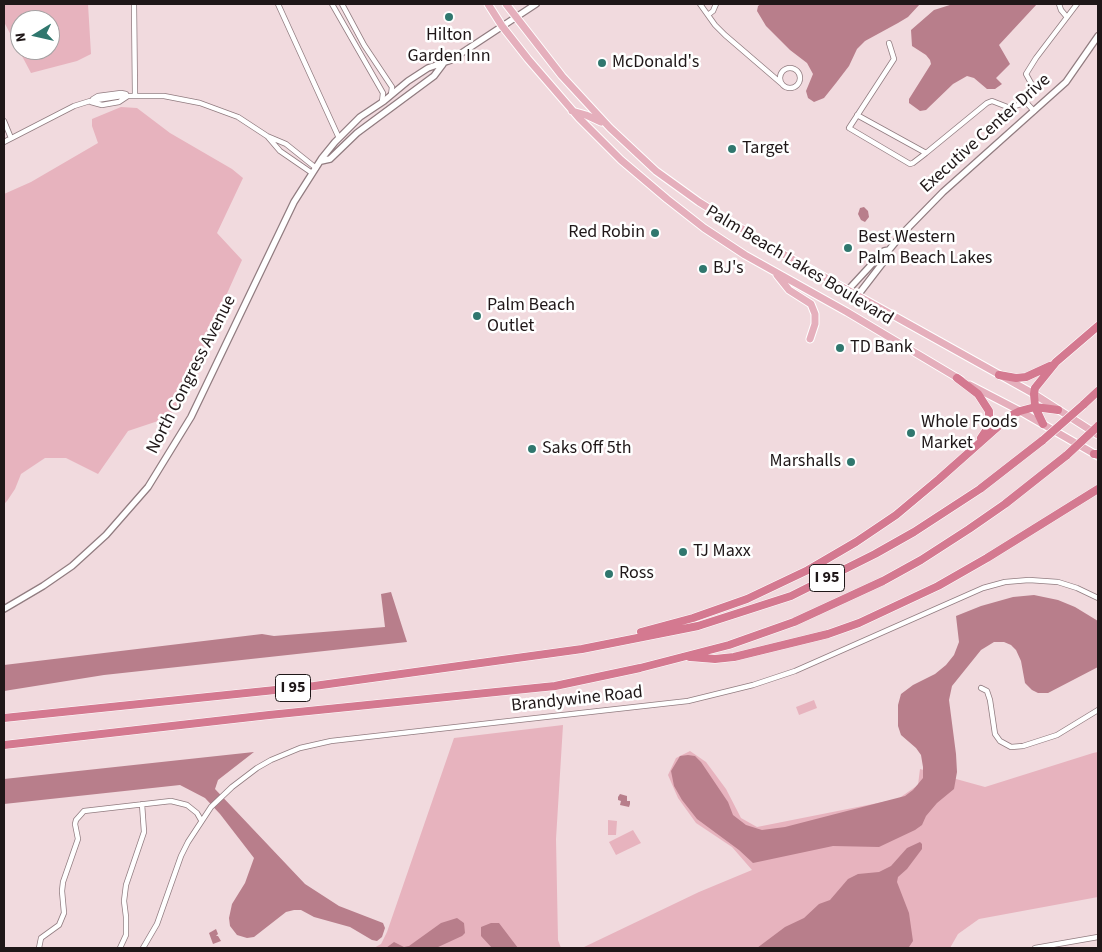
<!DOCTYPE html>
<html>
<head>
<meta charset="utf-8">
<style>
  body { margin:0 }
  #map { position:relative; width:1102px; height:952px; overflow:hidden; background:#f1dade; font-family:"Source Sans 3",sans-serif }
  canvas { display:block }
  .frame { position:absolute; inset:0; border:5px solid #1f1718; pointer-events:none }
  .north { position:absolute; left:10px; top:10px; width:50px; height:50px; box-sizing:border-box; background:#fff; border:1px solid #a5a2a3; border-radius:50%; rotate:261deg; font-size:14px; font-weight:700; line-height:20px; text-align:center; color:#1f1718 }
  .north::after { content:''; display:block; margin:auto; width:18px; height:22px; background:#30776e; clip-path:polygon(50% 0,100% 100%,50% 72%,0 100%) }
</style>
</head>
<body>
<div id="map">
<canvas width="1102" height="952"></canvas>
<div class="frame"></div>
<div class="north">N</div>
</div>
<script>
const ctx = document.querySelector('canvas').getContext('2d');
ctx.lineJoin = 'round';
function paint(path, color) {
  ctx.fillStyle = color;
  ctx.fill(path, 'evenodd');
}
function shape(rows) {
  const path = new Path2D();
  for (const r of rows) {
    if (r.length === 3) {
      path.moveTo(r[0] + r[2], r[1]);
      path.arc(r[0], r[1], r[2], 0, 2 * Math.PI);
      continue;
    }
    path.moveTo(r[0], r[1]);
    for (let i = 2; i < r.length; i += 2) path.lineTo(r[i], r[i + 1]);
  }
  return path;
}
function trace(path, color, width, dash) {
  ctx.strokeStyle = color;
  ctx.lineWidth = width;
  ctx.lineCap = dash ? 'butt' : 'round';
  ctx.setLineDash(dash || []);
  ctx.stroke(path);
}
function write(font, color, halo, rows, align = 'center') {
  ctx.font = font + ' "Source Sans 3",sans-serif';
  ctx.lineWidth = 5;
  ctx.setLineDash([]);
  ctx.textBaseline = 'middle';
  ctx.strokeStyle = halo;
  ctx.fillStyle = color;
  for (const [text, x, y, turn = 0] of rows) {
    ctx.save();
    ctx.translate(x, y);
    ctx.rotate((+turn || 0) * Math.PI / 180);
    ctx.textAlign = isNaN(turn) ? turn : align;
    if (halo) ctx.strokeText(text, 0, 0);
    ctx.fillText(text, 0, 0);
    ctx.restore();
  }
}
const green = shape([
  [4,4,88,4,91,54,77,61,31,73,4,22],
  [20,20,50,20,50,50,20,50],
  [121,107,137,108,170,133,232,169,243,178,217,233,242,260,175,410,164,419,128,431,98,474,66,458,45,458,21,474,15,489,7,501,4,504,4,194,31,182,98,143,92,126,92,119],
  [814,700,817,708,799,715,796,707],
  [563,725,556,839,558,940,561,948,374,948,381,944,387,932,454,738],
  [690,751,706,762,726,789,741,818,757,827,898,799,918,785,920,769,985,787,1093,753,1098,752,1098,897,979,919,958,934,950,948,582,948,699,892,752,870,732,847,696,823,678,798,668,775,676,758],
  [608,820,617,821,616,835,608,835],
  [633,830,641,843,616,855,609,842]
]);
const water = shape([
  [761,4,920,4,908,17,898,23,865,41,857,49,849,66,836,83,824,98,814,102,808,98,806,91,813,74,807,63,790,50,766,26,757,11,758,6],
  [953,4,1037,4,999,45,1010,64,996,78,1002,84,995,89,987,89,974,78,967,76,953,84,926,110,920,111,909,103,909,99,931,64,930,60,926,55,912,46,911,30,934,10],
  [864,207,868,211,869,217,865,222,861,220,858,214,860,208],
  [391,592,407,642,104,675,4,691,4,665,262,634,274,636,385,627,381,594],
  [1034,595,1058,600,1075,607,1098,621,1098,667,1048,693,1038,693,1032,690,1025,683,1021,661,1016,650,1011,645,1004,642,994,642,981,650,952,686,949,700,956,754,957,772,954,789,937,803,926,816,922,825,915,830,879,847,833,846,753,863,739,850,697,819,682,800,674,786,671,771,680,756,688,755,695,756,701,762,728,802,733,815,746,825,762,830,785,827,905,796,913,790,923,778,923,767,921,755,916,748,901,735,898,726,898,705,901,694,913,685,935,674,946,665,954,655,959,642,956,616,981,606,1013,597],
  [254,752,218,780,215,789,305,884,339,906,383,923,385,928,382,937,377,941,372,940,350,927,314,917,301,910,294,910,286,912,254,937,247,938,237,935,230,926,229,918,232,904,245,883,254,858,220,814,205,798,180,785,4,804,4,779],
  [620,794,627,796,627,801,630,801,630,804,629,807,620,805,621,801,618,800,618,797],
  [920,842,922,844,922,849,907,869,898,877,897,882,909,913,913,941,909,947,904,948,757,948,785,927,804,918,819,904,830,900,848,879,858,874,879,872,891,866,907,848],
  [457,918,464,923,465,933,462,936,436,948,386,948,394,942,404,947,409,946,441,923],
  [491,923,499,923,518,948,492,948,481,936,481,927],
  [216,929,218,934,216,936,218,936,221,941,213,944,209,933]
]);
const minor = shape([
  [134,4,135,95],
  [278,4,339,138],
  [332,4,383,93,382,102],
  [342,4,364,45,392,87,391,95],
  [700,4,715,25,725,35,782,84],
  [1059,4,1061,10,1066,16],
  [708,15,713,11,716,4],
  [889,43,894,59,849,128,910,164,913,163,926,153,987,103,992,101,1010,108,1021,104,1031,91,1031,83,1026,74,1036,58,1077,4],
  [790,78,10],
  [93,99,98,96,121,93,126,94],
  [1024,100,1034,111],
  [91,102,102,105,119,102,128,96],
  [857,115,926,153],
  [4,121,11,138],
  [268,137,280,151,312,173],
  [4,142,74,106,90,101,122,96,164,96,200,103,238,117,267,136,286,144,316,168],
  [981,688,987,691,990,700,995,734,1000,741,1011,747,1023,746,1057,735,1098,710],
  [39,948,41,938,59,925,64,913,62,891,63,882,78,839,75,824,76,820,84,811,171,801,187,805,197,813,201,820],
  [120,948,126,935,126,917,124,901,126,885,144,832,142,804],
  [143,948,157,924,181,856,188,842,211,807,232,787,257,768,271,760,300,748,331,741,688,701,753,685,795,671,983,588,1005,582,1029,580,1058,582,1077,588,1098,598],
  [1035,948,1098,937]
]);
const tertiary = shape([
  [321,161,330,159,357,133,434,76,443,64],
  [848,290,884,251,889,250],
  [858,295,888,256,889,250,903,233,943,192,1066,82,1098,36],
  [4,609,43,586,72,566,106,535,148,487,191,417,294,202,322,158,335,142,360,117,384,101,408,81,428,68,451,60,536,4]
]);
const primary = shape([
  [488,4,502,26,528,59,579,118,621,160,667,199,704,228,745,255,847,312,961,380],
  [506,4,562,76,610,128,656,171,699,202,776,250,1034,394,1098,435],
  [572,111,586,115,601,122],
  [777,275,789,290,811,304,815,314,815,324,810,339],
  [970,385,1020,411,1098,456]
]);
const motorway = shape([
  [999,375,1016,378,1026,377,1050,366],
  [957,378,978,394,989,411,989,426,981,438],
  [1083,405,1098,391],
  [1043,424,1035,407,1034,394,1035,388,1056,362,1098,326],
  [1094,454,1098,454],
  [641,632,693,618,747,599,808,570,856,542,896,515,939,479,1010,416,1020,411,1035,407,1058,410],
  [690,657,715,659,734,657,828,634,859,623,938,586,987,558,1098,489],
  [4,718,314,686,582,649,698,626,791,596,875,554,914,532,980,489,1043,440],
  [4,745,269,715,555,686,640,668,729,645,794,622,883,581,921,560,969,529,1005,504,1067,455]
]);
const motorwayBridge = shape([
  [1043,440,1083,405],
  [1067,455,1098,426]
]);
const markers = [
  [449,17,5,"#30776e"],
  [602,63,5,"#30776e"],
  [732,149,5,"#30776e"],
  [655,233,5,"#30776e"],
  [848,248,5,"#30776e"],
  [703,269,5,"#30776e"],
  [477,316,5,"#30776e"],
  [840,348,5,"#30776e"],
  [911,433,5,"#30776e"],
  [532,449,5,"#30776e"],
  [851,462,5,"#30776e"],
  [683,552,5,"#30776e"],
  [609,574,5,"#30776e"]
];
const shields = [
  [827,578,35],
  [293,688,35]
];
const shieldNames = [
  ["I 95",827,578],
  ["I 95",293,688]
];
const poiNames = [
  ["Hilton",449,36,"center"],
  ["Garden Inn",449,57,"center"],
  ["McDonald's",612,63],
  ["Target",742,149],
  ["Red Robin",645,233,"right"],
  ["Best Western",858,238],
  ["Palm Beach Lakes",858,259],
  ["BJ's",713,269],
  ["Palm Beach",487,306],
  ["Outlet",487,327],
  ["TD Bank",850,348],
  ["Whole Foods",921,423],
  ["Market",921,444],
  ["Saks Off 5th",542,449],
  ["Marshalls",841,462,"right"],
  ["TJ Maxx",693,552],
  ["Ross",619,574]
];
const streetNames = [
  ["Executive Center Drive",986,134,-42],
  ["Palm Beach Lakes Boulevard",799,266,31],
  ["North Congress Avenue",192,375,-63],
  ["Brandywine Road",577,700,-6]
];
paint(green, '#e7b3be');
paint(water, '#b87e8b');
trace(minor, '#917c80', 6);
trace(tertiary, '#917c80', 8);
trace(primary, '#fff', 9);
trace(motorway, '#fff', 9);
trace(minor, '#fff', 4.5);
trace(tertiary, '#fff', 5.5);
trace(primary, '#e5afbc', 7);
trace(motorway, '#d47990', 8);
trace(motorwayBridge, '#fff', 9, []);
trace(motorwayBridge, '#d47990', 8);
for (const [x, y, r, color] of markers) {
  const dot = new Path2D();
  dot.arc(x, y, r, 0, 2 * Math.PI);
  ctx.fillStyle = color;
  ctx.fill(dot);
  trace(dot, '#fff', 2);
}
for (const [x, y, w] of shields) {
  const box = new Path2D();
  box.roundRect(x - w / 2, y - 13.5, w, 27, 4);
  ctx.fillStyle = '#fff';
  ctx.fill(box);
  trace(box, '#1f1718', 1);
}
write('bold 16px', '#1f1718', null, shieldNames);
write('18px', '#1f1718', '#fff', poiNames, 'left');
write('18px', '#1f1718', '#fff', streetNames);
</script>
</body>
</html>
